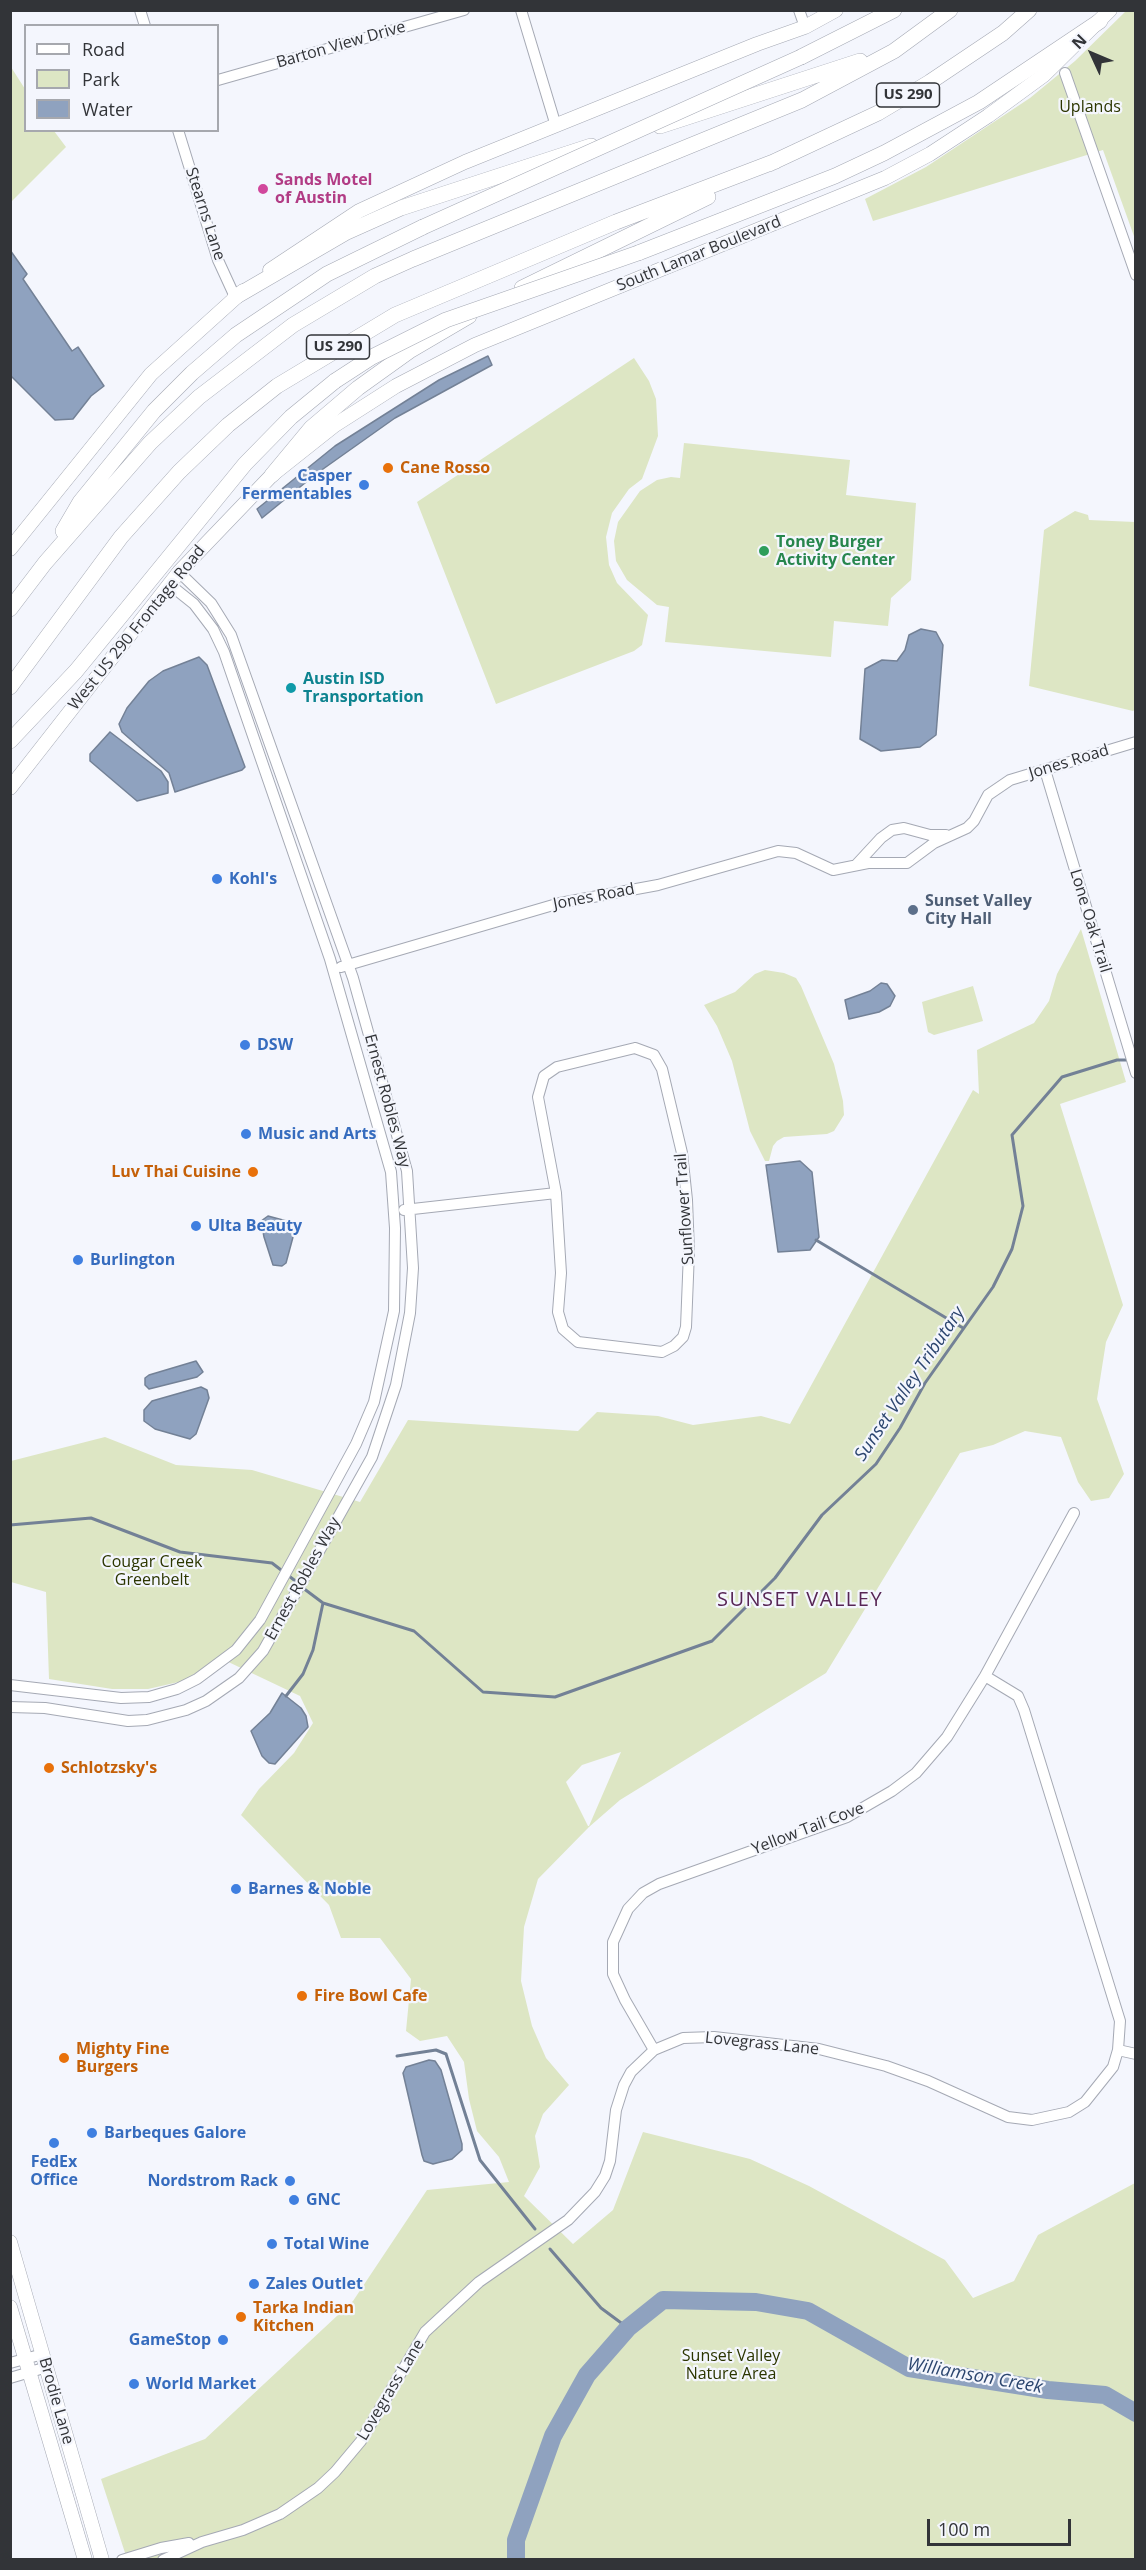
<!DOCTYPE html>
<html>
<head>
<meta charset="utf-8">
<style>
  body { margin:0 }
  #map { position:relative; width:1146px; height:2570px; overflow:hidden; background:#f4f6fd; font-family:"Open Sans",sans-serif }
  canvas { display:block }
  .frame { position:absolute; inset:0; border:12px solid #323438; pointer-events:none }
  .legend { position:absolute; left:24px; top:24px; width:195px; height:108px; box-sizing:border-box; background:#f4f6fd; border:2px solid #a6a8ae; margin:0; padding:8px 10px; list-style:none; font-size:18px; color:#323438 }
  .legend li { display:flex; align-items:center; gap:12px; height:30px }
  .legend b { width:30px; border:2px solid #a6a8ae }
  .north { position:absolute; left:1062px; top:24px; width:60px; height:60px; -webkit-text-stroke:4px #f4f6fd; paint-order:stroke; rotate:314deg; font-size:16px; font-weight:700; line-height:24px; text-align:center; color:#323438 }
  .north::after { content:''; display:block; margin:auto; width:21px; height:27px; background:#323438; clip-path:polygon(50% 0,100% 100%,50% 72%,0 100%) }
  .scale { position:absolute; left:927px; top:2519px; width:144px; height:27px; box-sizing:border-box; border:3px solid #323438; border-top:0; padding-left:8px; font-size:18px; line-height:21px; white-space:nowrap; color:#323438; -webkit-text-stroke:4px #f4f6fd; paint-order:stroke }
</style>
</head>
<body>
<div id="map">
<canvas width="1146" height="2570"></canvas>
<div class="frame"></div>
<ul class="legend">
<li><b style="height:8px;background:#fff"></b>Road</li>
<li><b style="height:16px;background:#dde6c4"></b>Park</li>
<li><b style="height:16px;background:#8fa2bf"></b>Water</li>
</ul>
<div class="north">N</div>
<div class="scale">100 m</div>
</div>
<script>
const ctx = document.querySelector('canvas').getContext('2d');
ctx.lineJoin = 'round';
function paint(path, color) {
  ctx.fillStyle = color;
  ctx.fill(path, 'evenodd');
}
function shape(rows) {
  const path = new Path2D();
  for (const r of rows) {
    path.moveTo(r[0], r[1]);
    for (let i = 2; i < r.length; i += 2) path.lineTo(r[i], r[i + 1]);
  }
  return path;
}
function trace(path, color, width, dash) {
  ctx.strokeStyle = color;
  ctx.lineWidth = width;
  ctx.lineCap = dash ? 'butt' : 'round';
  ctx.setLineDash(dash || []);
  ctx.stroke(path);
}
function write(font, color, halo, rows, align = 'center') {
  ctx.font = font + ' "Open Sans",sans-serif';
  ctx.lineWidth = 4.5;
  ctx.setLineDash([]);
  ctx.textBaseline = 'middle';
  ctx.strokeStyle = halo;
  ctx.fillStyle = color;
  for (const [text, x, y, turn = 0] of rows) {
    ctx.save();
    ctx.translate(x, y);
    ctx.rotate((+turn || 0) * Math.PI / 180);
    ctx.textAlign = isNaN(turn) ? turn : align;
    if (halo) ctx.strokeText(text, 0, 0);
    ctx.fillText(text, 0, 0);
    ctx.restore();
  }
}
const green = shape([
  [1126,11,1135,11,1135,239,1103,150,873,221,865,199,926,167,1030,98,1075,61],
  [11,67,25,89,26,130,54,131,66,147,11,202],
  [634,358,649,381,656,399,658,436,642,479,629,489,612,513,606,537,609,565,617,583,648,615,642,645,634,651,496,704,417,502],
  [684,443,850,460,846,495,916,503,911,580,891,598,888,626,834,621,831,657,665,642,669,607,657,605,627,580,616,561,614,541,618,522,640,491,657,480,671,477,680,478],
  [1075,511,1088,515,1089,520,1135,522,1136,709,1133,711,1029,686,1044,530],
  [1081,929,1126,1082,1060,1104,1123,1305,1106,1342,1097,1399,1124,1474,1109,1498,1091,1501,1078,1482,1061,1437,1025,1431,993,1445,960,1453,826,1673,620,1800,589,1827,538,1879,524,1927,521,1981,532,2026,546,2058,569,2085,543,2114,535,2136,540,2167,524,2196,573,2244,613,2210,643,2132,750,2159,809,2186,945,2260,973,2298,1014,2281,1038,2235,1135,2183,1135,2559,127,2559,101,2479,205,2439,353,2301,427,2190,509,2182,499,2157,477,2131,469,2099,464,2062,447,2036,420,2041,406,2031,411,1979,380,1938,341,1938,329,1905,241,1815,259,1789,294,1753,313,1723,300,1696,220,1658,183,1681,148,1689,112,1689,49,1679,46,1592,11,1582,11,1461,105,1437,176,1465,252,1470,360,1502,408,1420,578,1431,597,1412,658,1416,693,1425,761,1416,790,1424,973,1090,979,1094,977,1050,1034,1023,1049,1001,1057,974],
  [621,1752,589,1826,588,1826,566,1782,582,1765],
  [765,970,784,973,796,978,801,986,834,1064,843,1101,844,1115,834,1131,827,1134,784,1137,777,1141,773,1146,769,1161,765,1161,750,1131,732,1061,717,1026,704,1005,735,992,755,974],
  [973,986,983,1021,934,1035,928,1032,922,1002]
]);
const water = shape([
  [10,250,27,274,23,279,72,351,78,347,104,386,91,396,73,419,55,420,11,376,10,250],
  [488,356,492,365,395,418,316,474,262,518,257,509,335,446,439,380,488,356],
  [921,629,936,632,943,645,936,735,920,747,881,751,860,739,865,669,882,660,897,661,905,650,909,635,921,629],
  [199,657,207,665,245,767,242,770,175,792,169,773,122,732,119,724,127,708,149,681,163,671,199,657],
  [110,732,161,771,168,782,168,793,137,801,90,761,90,754,110,732],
  [881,983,887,984,895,996,890,1006,879,1012,849,1019,845,1000,870,991,881,983],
  [800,1161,812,1172,819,1237,810,1250,778,1252,766,1165,800,1161],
  [268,1216,294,1223,296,1226,286,1263,282,1266,273,1265,264,1237,261,1221,268,1216],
  [196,1361,203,1372,197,1377,149,1389,145,1385,145,1378,149,1375,196,1361],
  [201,1387,207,1390,209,1398,196,1434,190,1439,155,1429,144,1421,144,1410,152,1401,201,1387],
  [282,1693,301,1708,306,1716,308,1727,275,1764,269,1763,262,1756,251,1731,270,1713,282,1693],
  [429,2060,435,2061,441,2070,462,2144,462,2150,452,2159,433,2164,424,2161,422,2155,403,2073,406,2067,429,2060]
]);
const stream = shape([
  [816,1240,963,1328],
  [10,1525,91,1518,180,1552,272,1563,298,1583],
  [303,1588,323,1603,414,1631,483,1692,555,1697,712,1641,775,1578,822,1515,876,1464,900,1428,925,1383,993,1287,1012,1249,1023,1206,1012,1135,1062,1077,1117,1060,1130,1060],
  [286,1696,303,1674,313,1650,323,1603],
  [397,2056,436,2050,446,2054,480,2160,535,2229],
  [550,2249,601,2308,628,2328]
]);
const river = shape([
  [516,2560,516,2540,553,2436,587,2375,628,2328,663,2300,756,2302,808,2311,909,2368,1048,2390,1105,2395,1136,2413]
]);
const minor = shape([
  [140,10,145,26],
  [521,10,556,126],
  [799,10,805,27],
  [1065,73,1136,275],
  [218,80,464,10],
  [178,130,218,260,235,297],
  [1045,770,1136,1073],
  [856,865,881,838,892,830,904,828,930,835,946,835],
  [341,967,560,903,658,885,778,851,796,853,833,870,868,863,907,863,934,843,967,828,974,821,988,795,1010,780,1136,742],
  [635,1048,654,1055,662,1069,682,1153,687,1200,689,1252,686,1327,683,1337,674,1346,662,1352,578,1342,563,1329,558,1312,561,1273,556,1193,538,1097,544,1076,557,1067,635,1048],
  [404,1210,556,1193],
  [10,1685,121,1698,149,1697,177,1689,197,1679,236,1650,260,1620,356,1444,374,1402,394,1311,395,1228,391,1172,330,959,224,652,213,629,194,604,169,584],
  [10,1707,45,1708,128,1721,147,1720,186,1710,206,1701,239,1678,263,1651,372,1457,396,1385,410,1313,413,1268,407,1171,353,978,231,635,211,603,179,572],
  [654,2050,625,2000,613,1974,613,1942,628,1909,643,1893,659,1884,847,1817,892,1791,916,1773,947,1737,985,1676,1074,1513],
  [1118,2050,1136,2054],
  [10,2363,43,2354],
  [10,2378,47,2367],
  [122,2560,161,2548,189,2543],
  [163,2560,202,2542,243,2530,280,2514,318,2488,335,2472,361,2441,425,2332,479,2282,568,2220,595,2192,605,2176,610,2161,616,2110,624,2085,631,2072,654,2050,683,2038,714,2037,819,2049,886,2066,928,2081,1008,2117,1032,2120,1069,2112,1085,2102,1113,2067,1118,2050,1120,2021,1024,1710,1018,1696,985,1676]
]);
const major = shape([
  [270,270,359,211,465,162,757,44,805,27,836,10],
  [10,549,151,374,243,291],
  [10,788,179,572,272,475,335,425,396,386,475,345,885,178,930,154,988,116,1044,75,1110,10],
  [10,2242,102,2560],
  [10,2307,85,2560]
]);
const highway = shape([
  [801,57,894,10],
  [660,126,860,61],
  [769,164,878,113,930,82,1003,33,1029,10],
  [638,253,835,176,884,153,979,102,1100,21],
  [522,288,708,197],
  [235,297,345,233,401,208,591,146],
  [272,475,311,428,358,388,411,350,469,316],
  [63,531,80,502,154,411,192,373,236,335,327,274,423,227],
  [10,609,45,563,150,443,199,397,293,325,375,276,413,259,802,100,894,51,950,10],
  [10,687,121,537,179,472,228,425,277,386,395,315,616,222,776,161],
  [10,741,76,671,245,464,291,417,335,381]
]);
const highwayBridge = shape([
  [423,227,801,57],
  [335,381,372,357,446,320,638,253]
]);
const markers = [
  [263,189,6,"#d1479c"],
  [388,468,6,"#e8710a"],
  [364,485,6,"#3f7fe0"],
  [764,551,6,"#2e9e5b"],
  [291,688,6,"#0f9aa8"],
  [217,879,6,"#3f7fe0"],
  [913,910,6,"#5c6f8a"],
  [245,1045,6,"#3f7fe0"],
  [246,1134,6,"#3f7fe0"],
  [253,1172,6,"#e8710a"],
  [196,1226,6,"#3f7fe0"],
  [78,1260,6,"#3f7fe0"],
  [49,1768,6,"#e8710a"],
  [236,1889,6,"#3f7fe0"],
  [302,1996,6,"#e8710a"],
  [64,2058,6,"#e8710a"],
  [92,2133,6,"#3f7fe0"],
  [54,2143,6,"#3f7fe0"],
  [290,2181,6,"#3f7fe0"],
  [294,2200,6,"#3f7fe0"],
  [272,2244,6,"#3f7fe0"],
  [254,2284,6,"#3f7fe0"],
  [241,2317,6,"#e8710a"],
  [223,2340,6,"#3f7fe0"],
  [134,2384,6,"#3f7fe0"]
];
const shields = [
  [908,95,63],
  [338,347,63]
];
const shieldNames = [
  ["US 290",908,95],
  ["US 290",338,347]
];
const streetNames = [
  ["Barton View Drive",341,45,-16],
  ["Stearns Lane",205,214,72],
  ["South Lamar Boulevard",699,254,-22],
  ["West US 290 Frontage Road",137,628,-51],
  ["Jones Road",1069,762,-17],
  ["Jones Road",594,897,-11],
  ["Lone Oak Trail",1090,921,73],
  ["Ernest Robles Way",387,1101,75],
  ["Sunflower Trail",685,1209,-94],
  ["Ernest Robles Way",303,1579,-61],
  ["Yellow Tail Cove",808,1829,-21],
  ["Lovegrass Lane",762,2044,6],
  ["Lovegrass Lane",391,2390,-59],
  ["Brodie Lane",56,2401,74]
];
const parkNames = [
  ["Uplands",1090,107],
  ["Cougar Creek",152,1562],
  ["Greenbelt",152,1580],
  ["Sunset Valley",731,2356],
  ["Nature Area",731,2374]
];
const hotelNames = [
  ["Sands Motel",275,180],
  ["of Austin",275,198]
];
const foodNames = [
  ["Cane Rosso",400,468],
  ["Luv Thai Cuisine",241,1172,"right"],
  ["Schlotzsky's",61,1768],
  ["Fire Bowl Cafe",314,1996],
  ["Mighty Fine",76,2049],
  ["Burgers",76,2067],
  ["Tarka Indian",253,2308],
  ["Kitchen",253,2326]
];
const shopNames = [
  ["Casper",352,476,"right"],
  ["Fermentables",352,494,"right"],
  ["Kohl's",229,879],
  ["DSW",257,1045],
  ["Music and Arts",258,1134],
  ["Ulta Beauty",208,1226],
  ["Burlington",90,1260],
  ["Barnes & Noble",248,1889],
  ["Barbeques Galore",104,2133],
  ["FedEx",54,2162,"center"],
  ["Office",54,2180,"center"],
  ["Nordstrom Rack",278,2181,"right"],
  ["GNC",306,2200],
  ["Total Wine",284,2244],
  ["Zales Outlet",266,2284],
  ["GameStop",211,2340,"right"],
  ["World Market",146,2384]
];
const leisureNames = [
  ["Toney Burger",776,542],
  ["Activity Center",776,560]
];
const cultureNames = [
  ["Austin ISD",303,679],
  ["Transportation",303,697]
];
const serviceNames = [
  ["Sunset Valley",925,901],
  ["City Hall",925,919]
];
const waterNames = [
  ["Sunset Valley Tributary",910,1384,-56],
  ["Williamson Creek",975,2376,10]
];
const quarterNames = [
  ["SUNSET VALLEY",800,1600]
];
paint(green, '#dde6c4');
paint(water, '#8fa2bf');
trace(water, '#738196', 1.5);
trace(stream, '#738196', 3);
trace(river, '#8fa2bf', 18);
trace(minor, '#a5a9b4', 12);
trace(major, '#a5a9b4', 15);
trace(highway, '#a5a9b4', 16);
trace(minor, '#fff', 10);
trace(major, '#fff', 14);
trace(highway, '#fff', 15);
trace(highwayBridge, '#a5a9b4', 16, []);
trace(highwayBridge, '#fff', 15);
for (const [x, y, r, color] of markers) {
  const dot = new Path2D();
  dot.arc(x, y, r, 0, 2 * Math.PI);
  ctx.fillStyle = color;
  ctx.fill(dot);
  trace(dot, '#f4f6fd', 2);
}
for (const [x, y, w] of shields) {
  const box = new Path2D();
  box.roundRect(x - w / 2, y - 12, w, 24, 4.5);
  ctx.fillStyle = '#f4f6fd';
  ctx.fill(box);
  trace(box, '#323438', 1.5);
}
write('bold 15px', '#323438', null, shieldNames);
write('16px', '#323438', '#f4f6fd', streetNames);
write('16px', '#2c3600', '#f4f6fd', parkNames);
write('bold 16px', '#b23c85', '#f4f6fd', hotelNames, 'left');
write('bold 16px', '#c56008', '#f4f6fd', foodNames, 'left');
write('bold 16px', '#366cbe', '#f4f6fd', shopNames, 'left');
write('bold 16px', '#27864d', '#f4f6fd', leisureNames, 'left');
write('bold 16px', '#0d838f', '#f4f6fd', cultureNames, 'left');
write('bold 16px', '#4e5e75', '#f4f6fd', serviceNames, 'left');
write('italic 18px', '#2c466f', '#f4f6fd', waterNames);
ctx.letterSpacing = '1.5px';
write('20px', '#572554', '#f4f6fd', quarterNames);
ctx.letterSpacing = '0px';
</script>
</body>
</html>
